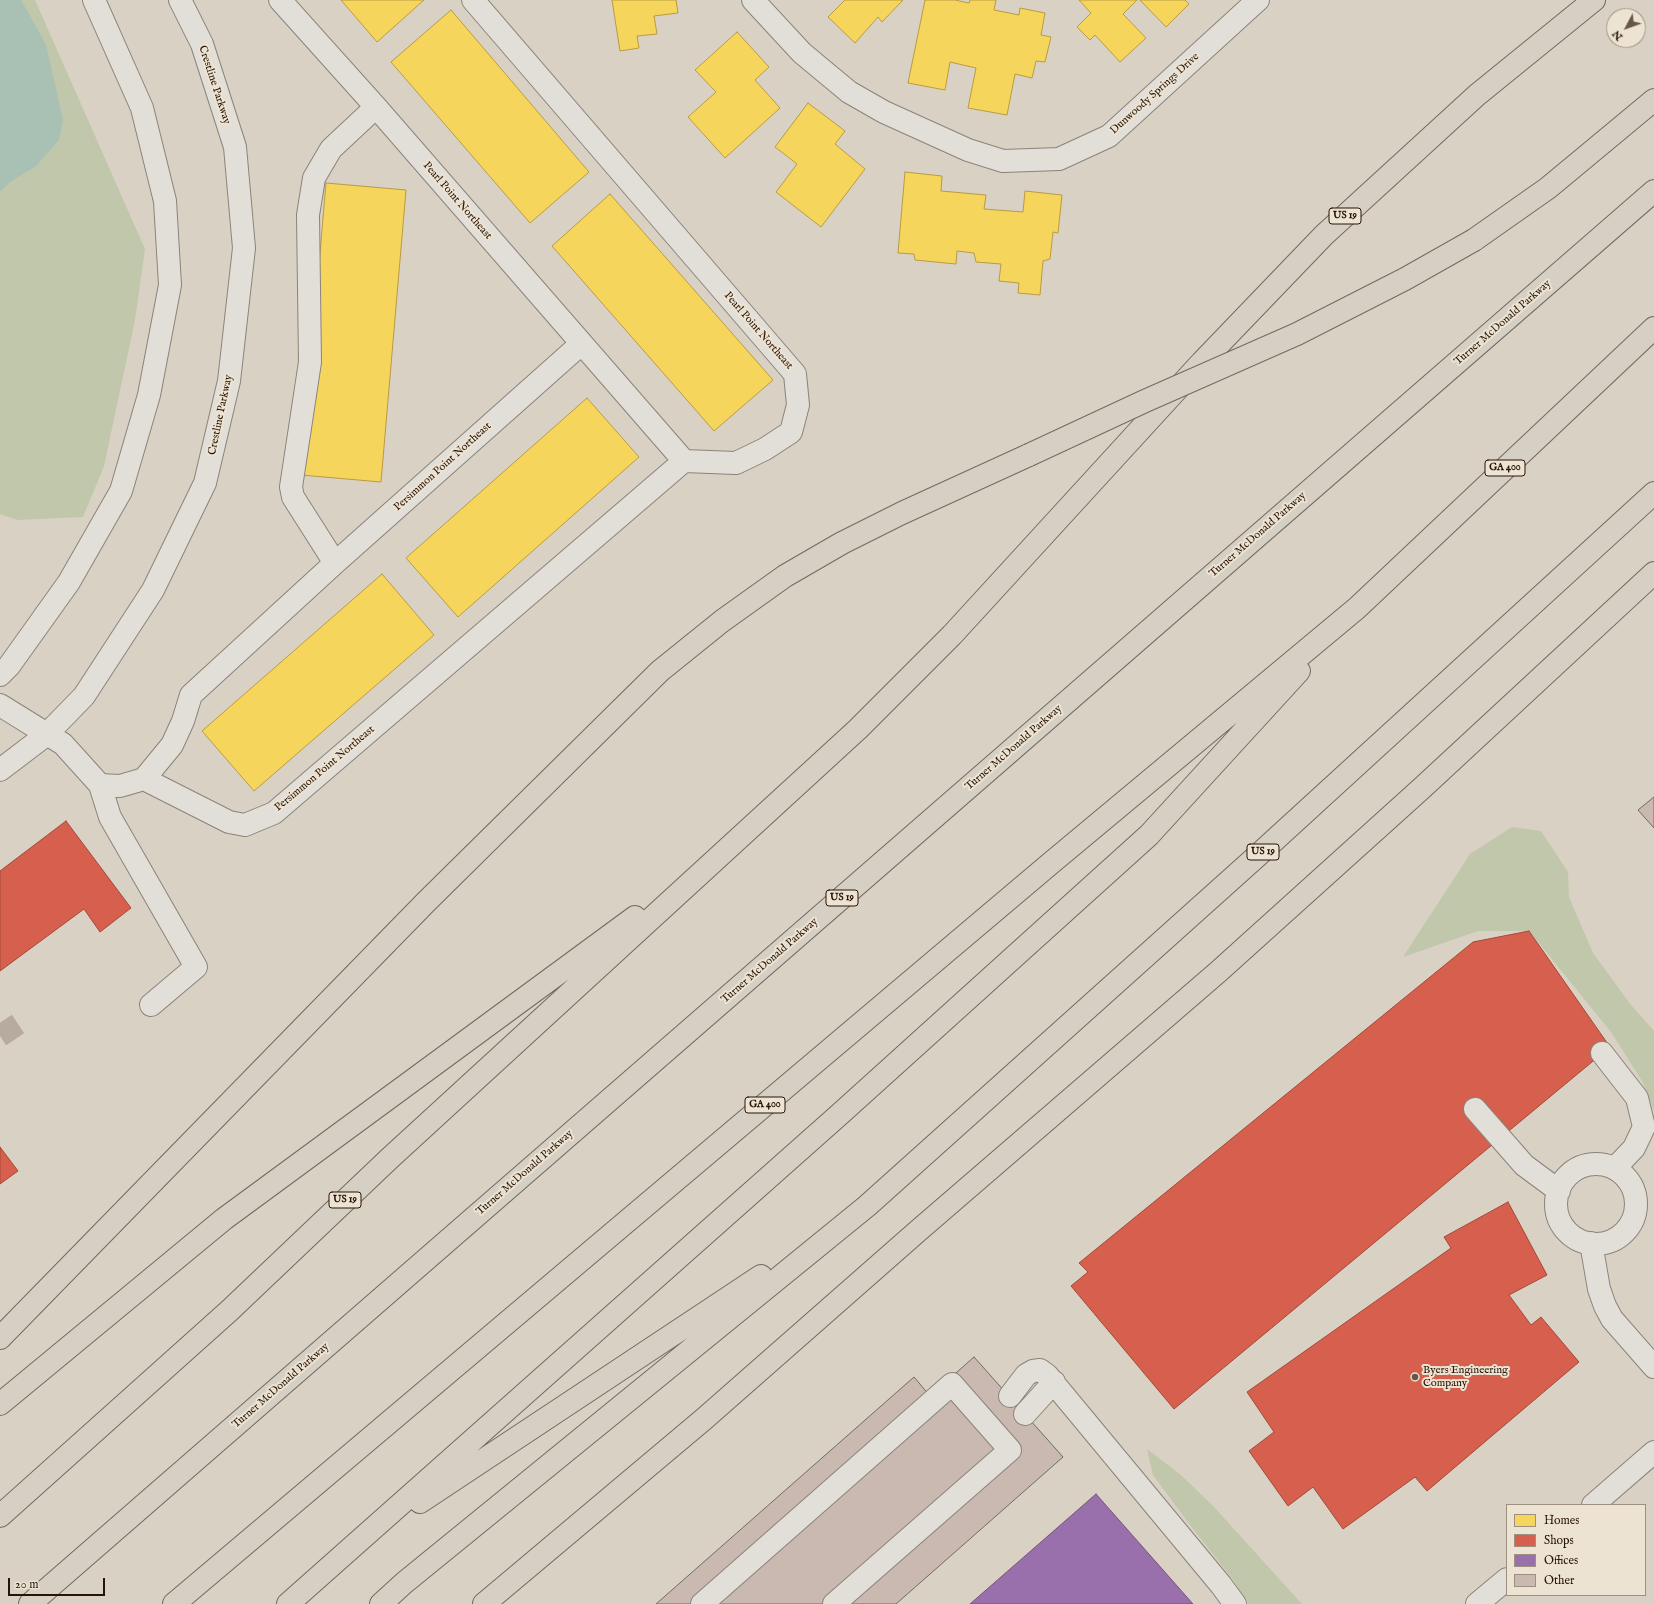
<!DOCTYPE html>
<html>
<head>
<meta charset="utf-8">
<style>
  body { margin:0 }
  #map { position:relative; width:1654px; height:1604px; overflow:hidden; background:#d9d1c4; font-family:"IM FELL English",serif }
  canvas { display:block }
  .legend { position:absolute; left:1506px; top:1504px; width:140px; height:92px; box-sizing:border-box; background:#ece3d3; border:1px solid #9e9081; margin:0; padding:5px 7px; list-style:none; font-size:12px; color:#281406 }
  .legend li { display:flex; align-items:center; gap:8px; height:20px }
  .legend b { width:20px; border:1px solid #9e9081 }
  .north { position:absolute; left:1606px; top:8px; width:40px; height:40px; box-sizing:border-box; background:#ece3d3; border:1px solid #9e9081; border-radius:50%; rotate:229deg; font-size:11px; font-weight:700; line-height:16px; text-align:center; color:#281406 }
  .north::after { content:''; display:block; margin:auto; width:14px; height:18px; background:#665648; clip-path:polygon(50% 0,100% 100%,50% 72%,0 100%) }
  .scale { position:absolute; left:8px; top:1578px; width:97px; height:18px; box-sizing:border-box; border:2px solid #281406; border-top:0; padding-left:5px; font-size:12px; line-height:14px; white-space:nowrap; color:#281406; -webkit-text-stroke:3px #ece3d3; paint-order:stroke }
</style>
</head>
<body>
<div id="map">
<canvas width="1654" height="1604"></canvas>
<ul class="legend">
<li><b style="height:11px;background:#f6d55c"></b>Homes</li>
<li><b style="height:11px;background:#d6604d"></b>Shops</li>
<li><b style="height:11px;background:#9970ab"></b>Offices</li>
<li><b style="height:11px;background:#c9b9b0"></b>Other</li>
</ul>
<div class="north">N</div>
<div class="scale">20 m</div>
</div>
<script>
const ctx = document.querySelector('canvas').getContext('2d');
ctx.lineJoin = 'round';
function paint(path, color) {
  ctx.fillStyle = color;
  ctx.fill(path, 'evenodd');
}
function shape(rows) {
  const path = new Path2D();
  for (const r of rows) {
    if (r.length === 3) {
      path.moveTo(r[0] + r[2], r[1]);
      path.arc(r[0], r[1], r[2], 0, 2 * Math.PI);
      continue;
    }
    path.moveTo(r[0], r[1]);
    for (let i = 2; i < r.length; i += 2) path.lineTo(r[i], r[i + 1]);
  }
  return path;
}
function trace(path, color, width, dash) {
  ctx.strokeStyle = color;
  ctx.lineWidth = width;
  ctx.lineCap = dash ? 'butt' : 'round';
  ctx.setLineDash(dash || []);
  ctx.stroke(path);
}
function write(font, color, halo, rows, align = 'center') {
  ctx.font = font + ' "IM FELL English",serif';
  ctx.lineWidth = 4;
  ctx.setLineDash([]);
  ctx.textBaseline = 'middle';
  ctx.strokeStyle = halo;
  ctx.fillStyle = color;
  for (const [text, x, y, turn = 0] of rows) {
    ctx.save();
    ctx.translate(x, y);
    ctx.rotate((+turn || 0) * Math.PI / 180);
    ctx.textAlign = isNaN(turn) ? turn : align;
    if (halo) ctx.strokeText(text, 0, 0);
    ctx.fillText(text, 0, 0);
    ctx.restore();
  }
}
const green = shape([
  [0,0,35,0,145,249,135,320,104,466,83,517,17,520,0,514],
  [1512,827,1541,831,1568,872,1569,897,1593,953,1631,1005,1654,1031,1654,1111,1642,1081,1611,1032,1529,931,1478,931,1403,957,1470,854],
  [1147,1449,1181,1475,1214,1507,1302,1604,1248,1604,1234,1581,1190,1525,1153,1475]
]);
const water = shape([
  [0,0,21,0,46,45,63,120,59,140,36,166,10,182,0,192]
]);
const homes = shape([
  [341,0,424,0,377,42,341,0],
  [612,0,676,0,678,13,654,16,657,34,637,36,639,48,620,51,612,0],
  [845,0,903,0,882,22,878,17,855,43,828,17,845,0],
  [925,0,955,0,969,3,970,0,996,0,994,10,1019,15,1020,8,1045,13,1041,35,1051,37,1045,62,1036,61,1032,78,1015,74,1007,115,968,108,976,68,950,62,945,90,908,83,925,0],
  [1079,0,1137,0,1123,14,1146,38,1120,62,1095,35,1090,40,1077,27,1091,13,1079,0],
  [1140,0,1185,0,1189,4,1166,27,1140,0],
  [451,10,589,172,530,223,391,62,451,10],
  [737,32,769,67,755,80,780,108,725,158,688,117,716,92,695,70,737,32],
  [808,103,845,131,835,144,865,169,821,227,776,192,797,164,775,147,808,103],
  [905,172,942,176,941,191,986,195,984,209,1023,212,1025,191,1062,195,1058,233,1053,232,1050,259,1043,261,1040,295,1018,293,1019,283,999,281,1001,264,976,262,974,253,957,251,956,264,915,260,914,254,898,253,905,172],
  [326,183,406,190,381,482,301,475,326,183],
  [610,194,773,380,714,431,552,246,610,194],
  [587,398,639,457,458,617,406,558,587,398],
  [382,574,434,635,254,791,202,731,382,574]
]);
const shops = shape([
  [66,821,131,908,100,932,84,909,0,971,0,871,66,821],
  [1529,931,1610,1047,1174,1409,1071,1286,1088,1272,1079,1263,1473,942,1529,931],
  [0,1147,18,1171,0,1184,0,1147],
  [1508,1202,1547,1275,1509,1295,1531,1325,1541,1317,1579,1362,1427,1491,1415,1477,1343,1529,1313,1487,1288,1506,1249,1451,1274,1432,1247,1392,1451,1248,1444,1237,1508,1202]
]);
const offices = shape([
  [1096,1494,1193,1604,970,1604,1096,1494]
]);
const building = shape([
  [1654,797,1654,828,1638,810,1654,797],
  [974,1357,1063,1457,896,1604,656,1604,914,1377,930,1396,974,1357]
]);
const minorTunnel = shape([
  [0,1036,18,1024]
]);
const minor = shape([
  [280,0,376,107,684,461,736,463,765,449,791,432,798,405,795,374,473,0],
  [753,0,802,53,849,92,884,112,968,150,1003,161,1059,159,1109,136,1258,0],
  [335,563,293,497,291,487,310,362,308,215,314,178,331,149,376,107],
  [0,675,9,666,69,582,121,491,149,395,170,285,165,201,142,108,94,0],
  [0,705,63,744,100,785,110,817,196,967,151,1005],
  [0,770,46,735,84,696,153,590,205,483,229,381,244,248,235,147,202,44,180,0],
  [144,779,229,822,245,825,274,813,684,461],
  [144,779,172,745,183,721,191,695,335,563,581,344],
  [100,785,120,786,144,779],
  [1602,1053,1637,1098,1644,1127,1634,1148,1615,1168],
  [1475,1109,1524,1165,1559,1191],
  [1596,1204,40],
  [1591,1243,1599,1289,1605,1306,1612,1319,1654,1367],
  [1010,1396,1026,1375,1033,1371,1040,1370,1047,1375,1221,1585,1235,1604],
  [1025,1414,1054,1382],
  [1593,1505,1654,1452],
  [702,1604,952,1384,1010,1450,834,1604],
  [1477,1604,1507,1579]
]);
const highway = shape([
  [1474,240,1548,188,1654,100],
  [0,1338,426,902,660,671,722,621,785,576,842,543,902,513,1029,455],
  [0,1404,224,1219,635,917],
  [420,1502,761,1276],
  [0,1516,229,1311,390,1158,858,729,952,635,1202,362,1324,235,1477,95,1594,0],
  [30,1604,1654,191],
  [174,1604,1051,863,1357,608,1654,328],
  [288,1604,840,1114,1149,835,1299,671],
  [381,1604,404,1583,867,1206,1256,857,1654,493],
  [484,1604,704,1419,919,1230,1218,972,1422,788,1654,573]
]);
const highwayBridge = shape([
  [1029,455,1145,401,1297,334,1405,279,1474,240]
]);
const markers = [
  [1415,1377,4,"#665648"]
];
const shields = [
  [1345,216,32],
  [1505,468,40],
  [1263,852,32],
  [842,898,32],
  [765,1105,40],
  [345,1200,32]
];
const shieldNames = [
  ["US 19",1345,216],
  ["GA 400",1505,468],
  ["US 19",1263,852],
  ["US 19",842,898],
  ["GA 400",765,1105],
  ["US 19",345,1200]
];
const streetNames = [
  ["Crestline Parkway",214,85,72],
  ["Dunwoody Springs Drive",1155,94,-42],
  ["Pearl Point Northeast",457,201,49],
  ["Turner McDonald Parkway",1503,323,-41],
  ["Pearl Point Northeast",758,331,49],
  ["Crestline Parkway",221,415,-78],
  ["Persimmon Point Northeast",443,467,-42],
  ["Turner McDonald Parkway",1258,535,-41],
  ["Turner McDonald Parkway",1014,748,-41],
  ["Persimmon Point Northeast",325,769,-40],
  ["Turner McDonald Parkway",770,961,-41],
  ["Turner McDonald Parkway",525,1173,-41],
  ["Turner McDonald Parkway",281,1386,-41]
];
const poiNames = [
  ["Byers Engineering",1423,1371],
  ["Company",1423,1384]
];
paint(green, '#c1c7aa');
paint(water, '#a9c0b5');
paint(homes, '#f6d55c');
trace(homes, '#b89b42', 1);
paint(shops, '#d6604d');
trace(shops, '#a24938', 1);
paint(offices, '#9970ab');
trace(offices, '#77547a', 1);
paint(building, '#c9b9b0');
trace(building, '#726a62', 1);
trace(minorTunnel, '#b6ab9e', 22, [22, 11]);
trace(minor, '#8b837a', 24);
trace(highway, '#726a62', 24);
trace(minor, '#e2dfd8', 22);
trace(highway, '#d6cfc3', 22);
trace(highwayBridge, '#726a62', 24, []);
trace(highwayBridge, '#d6cfc3', 22);
for (const [x, y, r, color] of markers) {
  const dot = new Path2D();
  dot.arc(x, y, r, 0, 2 * Math.PI);
  ctx.fillStyle = color;
  ctx.fill(dot);
  trace(dot, '#ece3d3', 1.5);
}
for (const [x, y, w] of shields) {
  const box = new Path2D();
  box.roundRect(x - w / 2, y - 8, w, 16, 3);
  ctx.fillStyle = '#ece3d3';
  ctx.fill(box);
  trace(box, '#281406', 1);
}
write('bold 10px', '#281406', null, shieldNames);
write('11px', '#281406', '#ece3d3', streetNames);
write('11px', '#281406', '#ece3d3', poiNames, 'left');
</script>
</body>
</html>
